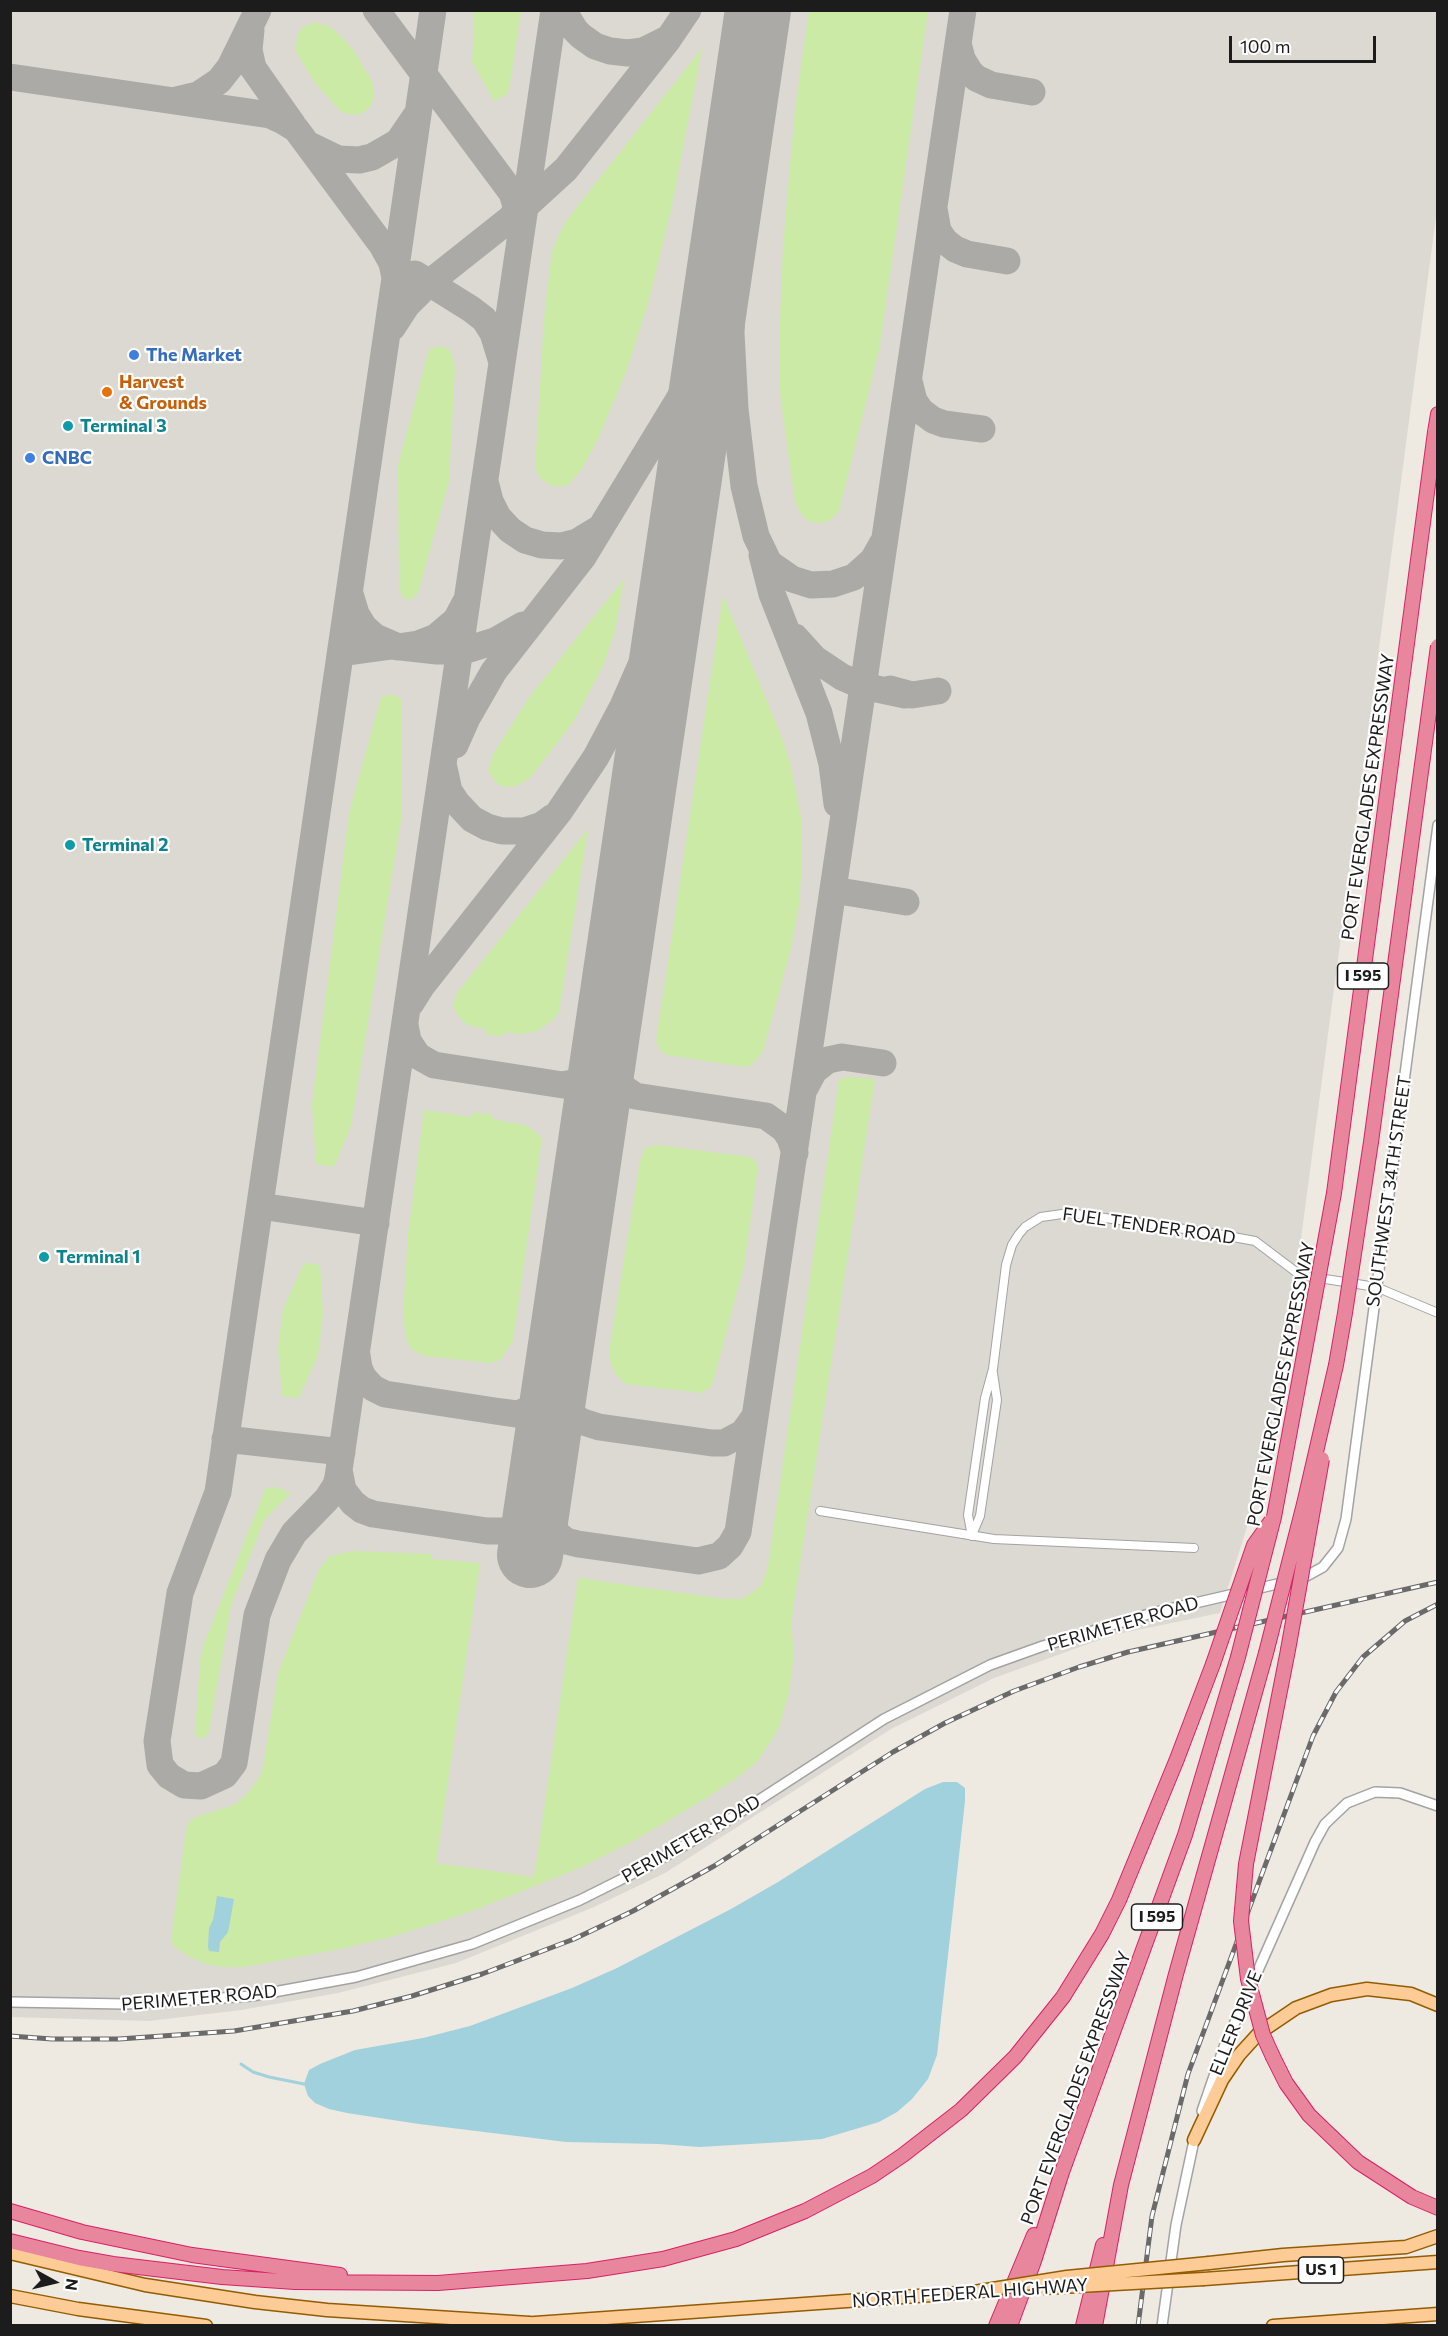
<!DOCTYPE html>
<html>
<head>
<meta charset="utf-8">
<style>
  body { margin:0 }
  #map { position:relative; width:1448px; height:2336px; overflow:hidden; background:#eee9e1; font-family:Commissioner,sans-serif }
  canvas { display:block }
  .frame { position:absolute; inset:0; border:12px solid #1c1c1c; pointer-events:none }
  .north { position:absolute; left:24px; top:2252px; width:60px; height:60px; -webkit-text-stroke:4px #fff; paint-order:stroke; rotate:98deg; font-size:16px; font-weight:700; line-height:24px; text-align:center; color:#1c1c1c }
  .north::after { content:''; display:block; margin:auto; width:21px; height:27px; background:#1c1c1c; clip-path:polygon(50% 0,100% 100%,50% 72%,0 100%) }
  .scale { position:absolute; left:1229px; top:36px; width:147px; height:27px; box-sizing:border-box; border:3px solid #1c1c1c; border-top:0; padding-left:8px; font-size:18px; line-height:21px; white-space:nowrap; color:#1c1c1c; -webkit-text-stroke:4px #fff; paint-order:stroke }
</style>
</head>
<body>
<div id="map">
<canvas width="1448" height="2336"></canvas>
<div class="frame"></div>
<div class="north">N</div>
<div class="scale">100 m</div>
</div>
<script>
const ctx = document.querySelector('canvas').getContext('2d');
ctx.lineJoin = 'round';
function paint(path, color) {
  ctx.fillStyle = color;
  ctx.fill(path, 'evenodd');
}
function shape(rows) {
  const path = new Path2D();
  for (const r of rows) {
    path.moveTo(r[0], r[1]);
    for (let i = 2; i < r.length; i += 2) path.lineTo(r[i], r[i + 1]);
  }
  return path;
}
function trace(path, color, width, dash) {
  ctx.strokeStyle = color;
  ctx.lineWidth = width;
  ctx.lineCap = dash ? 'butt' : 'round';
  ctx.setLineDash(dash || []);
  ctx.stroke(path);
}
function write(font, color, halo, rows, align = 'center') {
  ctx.font = font + ' Commissioner,sans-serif';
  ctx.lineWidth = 4.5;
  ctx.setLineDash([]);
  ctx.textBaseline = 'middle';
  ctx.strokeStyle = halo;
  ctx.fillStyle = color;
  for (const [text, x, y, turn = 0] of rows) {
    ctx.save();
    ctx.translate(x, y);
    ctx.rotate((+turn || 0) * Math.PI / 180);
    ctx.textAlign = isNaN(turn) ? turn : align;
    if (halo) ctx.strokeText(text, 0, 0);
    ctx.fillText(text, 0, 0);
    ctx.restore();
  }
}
const airport = shape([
  [11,11,1437,11,1437,209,1283,1375,1251,1514,1220,1613,1113,1635,994,1678,891,1729,665,1873,594,1907,456,1963,338,1993,241,2010,149,2021,11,2017]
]);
const grass = shape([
  [474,11,521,11,509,89,506,95,494,101,472,62],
  [809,11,928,11,879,350,839,511,830,520,822,523,811,522,803,517,795,502,780,394,780,317,783,246,795,108],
  [316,22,330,27,343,38,354,51,373,83,374,99,370,107,363,113,354,115,341,112,315,83,300,59,295,49,298,33,303,27],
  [702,48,672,206,649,300,626,372,598,439,581,470,570,483,561,487,550,485,541,479,535,470,544,318,552,251,565,222],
  [442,346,451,351,455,367,449,481,418,593,410,600,404,599,399,590,398,465,429,349],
  [624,579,615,631,603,666,574,721,530,778,516,786,503,787,495,782,488,770,493,754,530,696],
  [723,595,782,738,791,767,801,818,802,860,799,906,791,948,763,1051,752,1065,745,1067,667,1055,660,1050,656,1041],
  [387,695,394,695,401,699,401,820,351,1126,334,1167,316,1164,312,1104,349,813,381,697],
  [588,829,559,1012,553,1020,537,1031,520,1034,504,1032,503,1036,485,1034,486,1029,468,1025,462,1021,453,1007,456,994],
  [849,1077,875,1079,795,1597,791,1625,794,1653,789,1693,778,1730,757,1762,738,1777,705,1799,635,1840,582,1867,470,1912,391,1937,340,1949,245,1967,221,1967,203,1963,186,1955,172,1945,171,1938,187,1824,196,1817,234,1805,246,1795,260,1776,263,1767,278,1673,319,1569,330,1556,353,1551,431,1554,432,1559,480,1563,436,1863,534,1877,578,1578,724,1599,741,1599,757,1589,763,1582,768,1565,839,1079],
  [424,1110,471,1117,473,1112,493,1115,492,1119,528,1126,542,1138,513,1341,500,1360,490,1363,425,1356,412,1350,406,1338,403,1315,408,1234],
  [658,1145,749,1157,754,1159,758,1166,744,1266,713,1382,710,1388,701,1393,626,1384,615,1374,610,1360,609,1351,640,1161,645,1148],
  [304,1263,320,1265,323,1313,318,1355,299,1398,282,1396,278,1347,283,1309],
  [276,1487,291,1493,264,1520,231,1606,209,1731,207,1736,199,1739,195,1732,200,1659,204,1644,265,1489]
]);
const water = shape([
  [943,1782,957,1782,965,1788,965,1801,937,2055,928,2079,912,2099,897,2112,879,2122,822,2139,783,2142,700,2147,659,2144,566,2142,419,2124,347,2113,329,2109,315,2103,308,2096,304,2084,309,2070,320,2064,355,2050,423,2038,470,2026,572,1988,617,1968,731,1909,778,1882,925,1789],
  [217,1896,234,1899,228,1932,220,1942,219,1952,209,1951,208,1947,209,1928,213,1920]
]);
const stream = shape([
  [241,2064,253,2072,269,2077,304,2084]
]);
const taxiway = shape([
  [376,10,512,193,521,221],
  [563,10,575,30,581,36,595,46,610,51,628,53,643,51,667,39],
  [251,30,249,50,253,68,293,125],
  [958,43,962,59,970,72,976,78,991,85,1032,92],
  [10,77,270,115,283,121,296,129,382,245,392,263,395,278,218,1492,180,1593,157,1741,160,1765,169,1776,184,1785,201,1786,225,1775,234,1763,257,1615,278,1560,294,1533,327,1499,336,1485,338,1477,554,10],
  [746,90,733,258,731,333,735,409,744,486,756,536,769,563,792,579,811,585,833,584,854,577,873,560,882,544],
  [177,100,198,95,219,81,230,67,258,10],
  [309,145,338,159,359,160,372,157,398,142,415,117],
  [934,209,938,231,945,241,955,249,967,254,1007,261],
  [519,212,566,169,667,41,688,10],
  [395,274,433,10],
  [415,274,471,309,484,319,493,333,501,359],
  [392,328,407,305,429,283,511,218,525,197],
  [909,381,914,401,921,411,933,420,944,424,982,429],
  [486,485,490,501,498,517,510,530,525,540,542,545,561,546,577,542,600,528],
  [762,555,772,594,819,713,832,764,837,804],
  [350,594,356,614,364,627,375,637,398,647,418,644,436,637,456,620,465,603],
  [795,637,815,659,842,677,863,686,905,695],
  [341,653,392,646,437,651,466,650,495,641,523,625],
  [890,689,912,695,938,691],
  [455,745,467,718,494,671,583,557,707,353],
  [444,768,449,791,457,803,472,819,487,827,502,831,524,831,542,825,553,817],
  [833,890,906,902],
  [411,1003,421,987,559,812,596,757,623,706,645,656,665,595,683,519],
  [405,1025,408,1041,418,1056,434,1065,563,1085,577,1082,595,1068,601,1056,607,1036],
  [607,1040,612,1074,621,1086,635,1096,766,1116,784,1129,790,1138,795,1153],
  [805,1088,814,1071,828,1060,842,1057,883,1063],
  [260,1206,376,1223],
  [357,1355,359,1368,363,1377,373,1388,385,1394,495,1411,517,1414,534,1408,543,1401,556,1379],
  [556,1379,561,1398,570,1412,580,1421,599,1427,712,1443,724,1443,743,1433,755,1416],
  [225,1439,342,1452],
  [339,1470,343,1490,353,1503,362,1510,373,1514,487,1531,506,1531,525,1521,533,1511,539,1496],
  [539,1496,545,1519,551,1529,566,1541,578,1544,698,1561,719,1556,730,1546,738,1532,963,10]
]);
const runway = shape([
  [530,1555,758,10]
]);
const minor = shape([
  [820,1511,994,1539,1194,1548],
  [972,1535,980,1516,997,1400,993,1373],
  [972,1536,968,1515,985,1398,993,1369,1006,1265,1012,1245,1019,1234,1025,1227,1041,1217,1069,1213,1206,1232,1255,1241,1300,1275,1376,1287,1438,1313]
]);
const tertiary = shape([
  [10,2002,126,2004,252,1996,356,1977,472,1944,580,1900,648,1866,722,1824,884,1719,990,1665,1043,1646,1152,1613,1303,1578,1323,1567,1338,1548,1346,1519,1438,825],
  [1202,2111,1224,2047,1315,1842,1325,1824,1347,1803,1375,1792,1400,1793,1438,1806],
  [1162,2326,1176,2225,1195,2136]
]);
const primary = shape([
  [1194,2140,1222,2080,1239,2055,1259,2033,1296,2008,1331,1995,1367,1989,1411,1994,1438,2005],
  [10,2253,145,2285,255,2302,327,2310,529,2323],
  [1209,2263,1283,2255,1406,2247,1438,2236],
  [1204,2279,1438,2262],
  [10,2296,78,2309,206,2326],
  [521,2324,974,2292],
  [1273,2326,1438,2314]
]);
const motorway = shape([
  [1435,432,1438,414],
  [1246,1864,1288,1650],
  [1273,2057,1286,2083,1309,2115,1358,2162,1412,2197,1438,2208],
  [10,2211,82,2232,192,2255,340,2275],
  [10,2241,79,2258,113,2264,222,2277,295,2282,438,2283,587,2271,663,2259,736,2239,805,2211,872,2176,903,2155,961,2110,1015,2057,1063,1997,1102,1934,1119,1900,1177,1759,1213,1664],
  [996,2326,1034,2235],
  [1010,2326,1034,2261,1062,2172,1185,1835,1238,1657],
  [1083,2326,1103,2245],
  [1095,2326,1121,2185,1176,1974,1266,1653]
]);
const rail = shape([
  [10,2036,52,2039,119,2039,234,2031,353,2011,412,1996,482,1974,574,1939,633,1911,714,1866,893,1752,945,1723,1014,1691,1079,1667,1128,1652,1438,1582],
  [1138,2326,1152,2216,1188,2074,1313,1736,1336,1692,1363,1657,1405,1621,1438,1604]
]);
const primaryBridge = shape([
  [1043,2288,1204,2279],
  [974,2292,1067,2277,1209,2263]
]);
const motorwayBridge = shape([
  [1288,1650,1322,1459],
  [1266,1653,1304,1504,1336,1365,1345,1313,1371,1142,1438,646],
  [1238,1657,1274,1517,1334,1193,1435,432],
  [1213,1664,1254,1545,1271,1521],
  [1246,1864,1241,1921,1248,1979,1263,2035,1273,2057]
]);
const markers = [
  [134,355,6,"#3f7fe0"],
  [107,392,6,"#e8710a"],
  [68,426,6,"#0f9aa8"],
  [30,458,6,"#3f7fe0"],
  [70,845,6,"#0f9aa8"],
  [44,1257,6,"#0f9aa8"]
];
const shields = [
  [1363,976,51],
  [1157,1917,51],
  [1321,2270,45]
];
const shieldNames = [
  ["I 595",1363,976],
  ["I 595",1157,1917],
  ["US 1",1321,2270]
];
const shopNames = [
  ["The Market",146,355],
  ["CNBC",42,458]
];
const foodNames = [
  ["Harvest",119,382],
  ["& Grounds",119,403]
];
const cultureNames = [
  ["Terminal 3",80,426],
  ["Terminal 2",82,845],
  ["Terminal 1",56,1257]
];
const streetNames = [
  ["PORT EVERGLADES EXPRESSWAY",1368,797,-82],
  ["SOUTHWEST 34TH STREET",1389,1191,-82],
  ["FUEL TENDER ROAD",1149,1226,8],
  ["PORT EVERGLADES EXPRESSWAY",1281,1384,-79],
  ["PERIMETER ROAD",1123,1624,-16],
  ["PERIMETER ROAD",691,1839,-30],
  ["PERIMETER ROAD",199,1998,-5],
  ["ELLER DRIVE",1236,2023,-68],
  ["PORT EVERGLADES EXPRESSWAY",1076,2088,-70],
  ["NORTH FEDERAL HIGHWAY",970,2293,-4]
];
paint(airport, '#dcd9d3');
paint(grass, '#caeaa5');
paint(water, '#a0d1dd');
trace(stream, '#a0d1dd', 3);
trace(taxiway, '#acaaa6', 27);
trace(runway, '#acaaa6', 66);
trace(minor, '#a3a3a3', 10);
trace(tertiary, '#a3a3a3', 12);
trace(primary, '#945c00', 15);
trace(motorway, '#d92067', 16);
trace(minor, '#fff', 8);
trace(tertiary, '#fff', 9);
trace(primary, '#fdcc96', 12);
trace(motorway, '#e7869c', 14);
trace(rail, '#6a6a6a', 5);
trace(rail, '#fff', 3, [9]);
trace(primaryBridge, '#945c00', 15, []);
trace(motorwayBridge, '#d92067', 16, []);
trace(primaryBridge, '#fdcc96', 12);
trace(motorwayBridge, '#e7869c', 14);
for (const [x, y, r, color] of markers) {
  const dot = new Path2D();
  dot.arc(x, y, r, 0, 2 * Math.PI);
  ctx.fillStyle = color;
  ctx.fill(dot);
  trace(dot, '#fff', 2);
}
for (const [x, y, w] of shields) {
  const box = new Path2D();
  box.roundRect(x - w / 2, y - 13, w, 26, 4.5);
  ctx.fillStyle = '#fff';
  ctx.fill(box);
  trace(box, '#1c1c1c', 1.5);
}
write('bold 16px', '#1c1c1c', null, shieldNames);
write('bold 18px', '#366cbe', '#fff', shopNames, 'left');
write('bold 18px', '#c56008', '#fff', foodNames, 'left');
write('bold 18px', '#0d838f', '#fff', cultureNames, 'left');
write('18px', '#1c1c1c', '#fff', streetNames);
</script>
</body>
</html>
